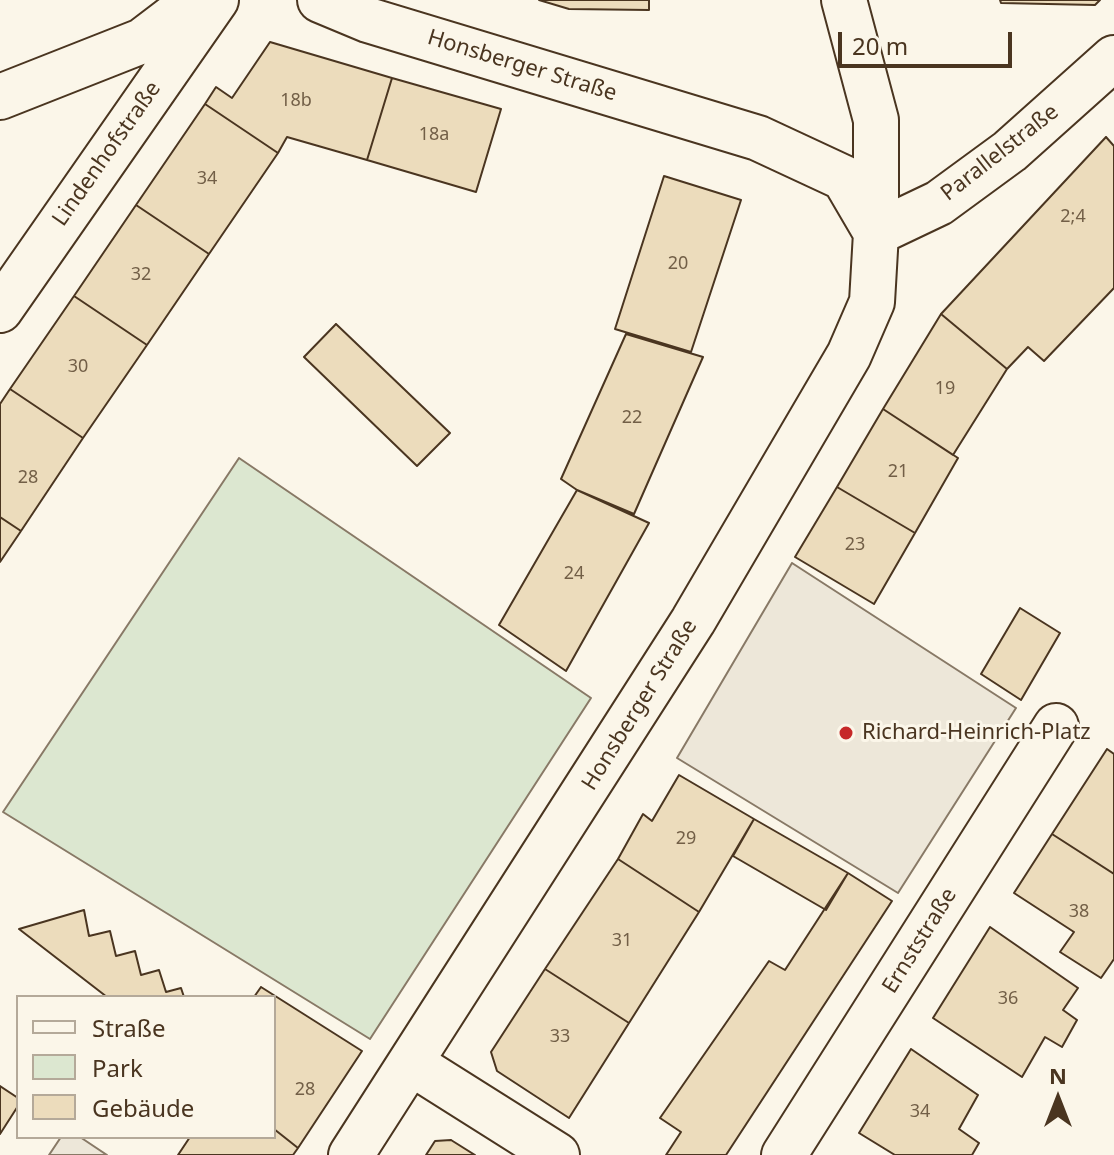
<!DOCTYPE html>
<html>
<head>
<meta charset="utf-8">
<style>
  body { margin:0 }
  #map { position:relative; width:1114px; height:1155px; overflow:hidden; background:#fbf6e9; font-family:"Noto Sans",sans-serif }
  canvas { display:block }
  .legend { position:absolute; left:16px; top:995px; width:260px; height:144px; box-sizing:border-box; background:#fbf6e9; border:2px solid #b4a999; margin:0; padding:10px 14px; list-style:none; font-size:24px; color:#4a3520 }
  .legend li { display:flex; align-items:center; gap:16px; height:40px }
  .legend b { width:40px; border:2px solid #b4a999 }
  .north { position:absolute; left:1018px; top:1059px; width:80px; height:80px; -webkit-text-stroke:6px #fbf6e9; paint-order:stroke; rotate:0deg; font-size:22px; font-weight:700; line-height:32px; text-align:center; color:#4a3520 }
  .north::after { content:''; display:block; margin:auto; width:28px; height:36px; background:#4a3520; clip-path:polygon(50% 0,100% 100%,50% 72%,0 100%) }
  .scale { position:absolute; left:838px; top:32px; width:174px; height:36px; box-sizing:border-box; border:4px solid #4a3520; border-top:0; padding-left:10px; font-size:24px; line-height:28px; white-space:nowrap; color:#4a3520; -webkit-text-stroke:6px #fbf6e9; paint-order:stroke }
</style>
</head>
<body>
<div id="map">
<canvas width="1114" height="1155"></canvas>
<ul class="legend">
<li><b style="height:10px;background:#fbf6e9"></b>Straße</li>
<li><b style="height:22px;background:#dce7d0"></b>Park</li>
<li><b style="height:22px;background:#ecdcbc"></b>Gebäude</li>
</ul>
<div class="north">N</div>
<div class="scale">20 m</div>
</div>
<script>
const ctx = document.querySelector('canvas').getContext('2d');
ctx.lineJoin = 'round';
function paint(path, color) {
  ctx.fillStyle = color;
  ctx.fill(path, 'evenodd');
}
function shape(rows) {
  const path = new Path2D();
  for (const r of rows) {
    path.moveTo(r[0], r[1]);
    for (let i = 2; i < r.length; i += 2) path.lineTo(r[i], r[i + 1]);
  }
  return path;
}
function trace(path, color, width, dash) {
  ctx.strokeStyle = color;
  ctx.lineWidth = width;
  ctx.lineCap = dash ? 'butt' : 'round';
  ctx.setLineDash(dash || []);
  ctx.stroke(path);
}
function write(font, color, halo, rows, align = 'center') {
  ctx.font = font + ' "Noto Sans",sans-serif';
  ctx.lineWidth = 6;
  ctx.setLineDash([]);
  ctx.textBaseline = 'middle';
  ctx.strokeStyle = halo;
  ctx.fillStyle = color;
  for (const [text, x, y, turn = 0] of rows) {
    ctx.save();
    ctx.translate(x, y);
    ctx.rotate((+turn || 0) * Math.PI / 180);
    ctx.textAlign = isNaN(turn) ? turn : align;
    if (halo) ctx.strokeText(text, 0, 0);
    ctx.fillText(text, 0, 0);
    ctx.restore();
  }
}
const green = shape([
  [239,458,591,698,370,1039,3,812,239,458]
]);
const parking = shape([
  [792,563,1016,708,898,893,677,758,792,563],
  [61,1137,80,1137,107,1155,49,1155,61,1137]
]);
const building = shape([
  [539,0,649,0,649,10,569,9,539,0],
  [1000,0,1100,0,1095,5,1001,3,1000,0],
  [270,42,392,78,367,160,287,137,278,153,205,104,216,87,232,98,270,42],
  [392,78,501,109,476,192,367,160,392,78],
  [205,104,278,153,209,254,136,205,205,104],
  [1106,137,1114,146,1114,288,1044,361,1028,347,1007,369,941,314,1106,137],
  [664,176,741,200,691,352,615,329,664,176],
  [136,205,209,254,147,345,74,296,136,205],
  [74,296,147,345,83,438,10,389,74,296],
  [941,314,1007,369,953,455,883,409,941,314],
  [336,324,450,433,417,466,304,357,336,324],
  [626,334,703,357,634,514,577,490,561,479,626,334],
  [10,389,83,438,21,531,0,517,0,404,10,389],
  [883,409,958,458,915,533,837,487,883,409],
  [837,487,915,533,874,604,795,557,837,487],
  [577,490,649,523,566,671,499,625,577,490],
  [0,517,21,531,0,562,0,517],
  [1020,608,1060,633,1021,700,981,674,1020,608],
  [1107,749,1114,754,1114,874,1052,834,1107,749],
  [679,775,754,819,699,912,618,859,643,814,652,821,679,775],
  [754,819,848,873,826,910,733,856,754,819],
  [1052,834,1114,874,1114,959,1101,978,1060,952,1074,932,1014,893,1052,834],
  [618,859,699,912,629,1023,545,969,618,859],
  [848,873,892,901,726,1155,666,1155,681,1132,660,1118,769,961,785,970,848,873],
  [84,910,89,936,110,931,116,956,135,951,141,975,159,970,166,992,181,988,184,997,107,997,19,929,84,910],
  [990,927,1078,988,1063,1010,1077,1020,1062,1047,1045,1037,1022,1077,933,1018,990,927],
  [545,969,629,1023,569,1118,497,1071,491,1052,545,969],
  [261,987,362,1051,298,1148,274,1129,274,997,254,997,261,987],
  [911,1049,978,1095,959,1129,979,1143,972,1155,895,1155,859,1133,911,1049],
  [0,1086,18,1098,18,1106,0,1134,0,1086],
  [274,1129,298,1148,293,1155,178,1155,190,1137,274,1137,274,1129],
  [451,1140,475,1155,426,1155,435,1141,451,1140]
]);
const minor = shape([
  [320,0,368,20,758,138,844,178,875,231],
  [0,97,142,41,196,0],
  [876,233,939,203,1010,151,1114,58],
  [0,310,216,0],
  [411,1063,557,1155],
  [351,1155,693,621,849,355,872,302,876,233,876,120,844,0],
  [784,1155,1056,726]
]);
const markers = [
  [846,733,8,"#c62828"]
];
const numberNames = [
  ["18b",296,101],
  ["18a",434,135],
  ["34",207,179],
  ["2;4",1073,217],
  ["20",678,264],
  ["32",141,275],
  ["30",78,367],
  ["19",945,389],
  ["22",632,418],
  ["21",898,472],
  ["28",28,478],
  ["23",855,545],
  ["24",574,574],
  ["29",686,839],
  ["38",1079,912],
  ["31",622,941],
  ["36",1008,999],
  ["33",560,1037],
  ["28",305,1090],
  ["34",920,1112]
];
const streetNames = [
  ["Honsberger Straße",522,66,17],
  ["Parallelstraße",1000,153,-38],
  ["Lindenhofstraße",107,154,-55],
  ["Honsberger Straße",640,705,-58],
  ["Ernststraße",920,941,-58]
];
const poiNames = [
  ["Richard-Heinrich-Platz",862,733]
];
paint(green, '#dce7d0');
trace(green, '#887966', 2);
paint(parking, '#ede7d9');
trace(parking, '#887966', 2);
paint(building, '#ecdcbc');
trace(building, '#4a3520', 2);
trace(minor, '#4a3520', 48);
trace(minor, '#fbf6e9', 44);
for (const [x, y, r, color] of markers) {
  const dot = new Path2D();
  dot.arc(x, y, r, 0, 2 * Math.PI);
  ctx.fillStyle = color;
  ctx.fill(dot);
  trace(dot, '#fbf6e9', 3);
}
write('18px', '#725f47', null, numberNames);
write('22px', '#4a3520', '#fbf6e9', streetNames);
write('22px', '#4a3520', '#fbf6e9', poiNames, 'left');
</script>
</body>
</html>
